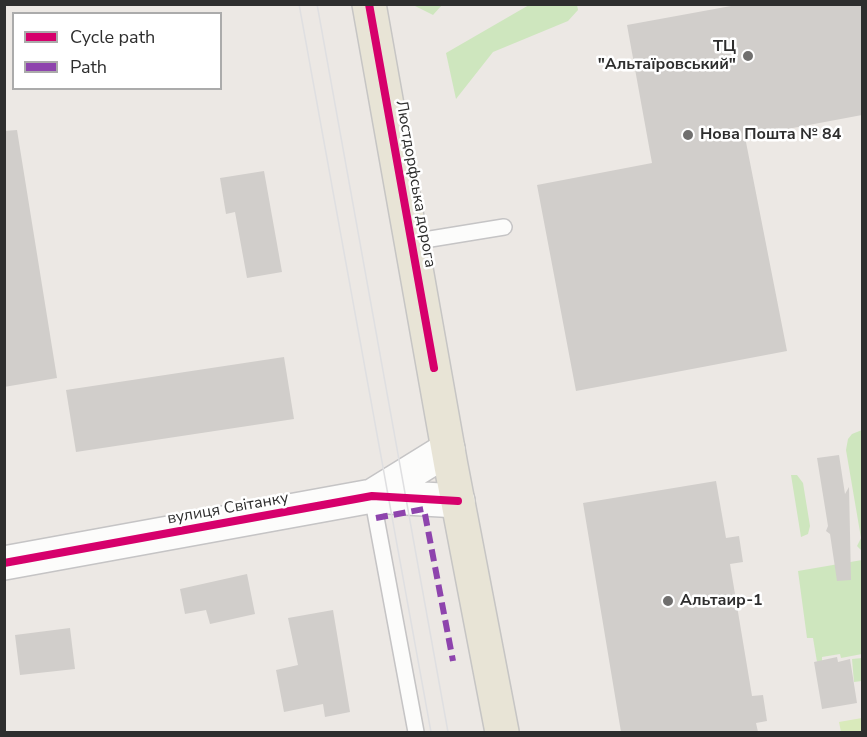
<!DOCTYPE html>
<html>
<head>
<meta charset="utf-8">
<style>
  body { margin:0 }
  #map { position:relative; width:867px; height:737px; overflow:hidden; background:#ece8e4; font-family:"Nunito Sans",sans-serif }
  canvas { display:block }
  .frame { position:absolute; inset:0; border:6px solid #2e2e2e; pointer-events:none }
  .legend { position:absolute; left:12px; top:12px; width:210px; height:78px; box-sizing:border-box; background:#fff; border:2px solid #ababab; margin:0; padding:8px 10px; list-style:none; font-size:18px; color:#2e2e2e }
  .legend li { display:flex; align-items:center; gap:12px; height:30px }
  .legend b { width:30px; border:2px solid #ababab }
</style>
</head>
<body>
<div id="map">
<canvas width="867" height="737"></canvas>
<div class="frame"></div>
<ul class="legend">
<li><b style="height:8px;background:#d6006c"></b>Cycle path</li>
<li><b style="height:8px;background:#8e44ad"></b>Path</li>
</ul>
</div>
<script>
const ctx = document.querySelector('canvas').getContext('2d');
ctx.lineJoin = 'round';
function paint(path, color) {
  ctx.fillStyle = color;
  ctx.fill(path, 'evenodd');
}
function shape(rows) {
  const path = new Path2D();
  for (const r of rows) {
    path.moveTo(r[0], r[1]);
    for (let i = 2; i < r.length; i += 2) path.lineTo(r[i], r[i + 1]);
  }
  return path;
}
function trace(path, color, width, dash) {
  ctx.strokeStyle = color;
  ctx.lineWidth = width;
  ctx.lineCap = dash ? 'butt' : 'round';
  ctx.setLineDash(dash || []);
  ctx.stroke(path);
}
function write(font, color, halo, rows, align = 'center') {
  ctx.font = font + ' "Nunito Sans",sans-serif';
  ctx.lineWidth = 5;
  ctx.setLineDash([]);
  ctx.textBaseline = 'middle';
  ctx.strokeStyle = halo;
  ctx.fillStyle = color;
  for (const [text, x, y, turn = 0] of rows) {
    ctx.save();
    ctx.translate(x, y);
    ctx.rotate((+turn || 0) * Math.PI / 180);
    ctx.textAlign = isNaN(turn) ? turn : align;
    if (halo) ctx.strokeText(text, 0, 0);
    ctx.fillText(text, 0, 0);
    ctx.restore();
  }
}
const green = shape([
  [413,5,442,4,442,5,433,15],
  [529,5,577,5,578,10,568,21,493,52,456,99,446,53],
  [862,430,862,551,857,546,861,538,846,450,848,439,852,434],
  [791,475,797,475,803,483,810,526,808,534,801,537],
  [862,560,862,654,841,658,840,654,822,657,822,661,817,662,813,638,807,638,798,571],
  [862,658,862,681,854,682,852,659]
]);
const pitch = shape([
  [862,718,862,732,841,732,839,722]
]);
const building = shape([
  [742,4,862,4,862,115,745,137,787,351,576,391,537,185,652,163,627,25],
  [17,130,57,378,4,387,4,131],
  [264,171,282,272,247,278,235,212,226,214,220,178],
  [284,357,294,419,76,452,66,390],
  [839,455,845,494,849,487,851,580,837,581,830,534,826,531,828,526,817,458],
  [716,481,726,538,739,536,743,562,730,564,752,696,763,695,767,721,756,723,758,732,621,732,583,503],
  [247,574,255,614,210,624,206,610,185,614,180,589],
  [333,610,350,712,325,717,323,704,284,712,276,670,298,665,288,618],
  [70,628,75,669,20,675,15,635],
  [837,657,838,662,850,659,857,703,822,709,814,662]
]);
const lane = shape([
  [412,242,504,227],
  [372,496,416,732]
]);
const secondary = shape([
  [372,496,448,449],
  [4,563,372,496,458,501]
]);
const primary = shape([
  [369,4,451,466,502,732]
]);
const tram = shape([
  [299,4,431,732],
  [317,4,448,732]
]);
const quiet = shape([
  [376,518,424,509,453,661]
]);
const cycleway = shape([
  [369,4,434,368],
  [4,563,372,496,458,501]
]);
const markers = [
  [748,56,6,"#706f6e"],
  [688,135,6,"#706f6e"],
  [668,601,6,"#706f6e"]
];
const poiNames = [
  ["ТЦ",736,47,"right"],
  ["\"Альтаїровський\"",736,65,"right"],
  ["Нова Пошта № 84",700,135],
  ["Альтаир-1",680,601]
];
const streetNames = [
  ["Люстдорфська дорога",415,184,80],
  ["вулиця Світанку",228,509,-10]
];
paint(green, '#cee6be');
paint(pitch, '#d9eabb');
paint(building, '#d1cecb');
trace(lane, '#c5c4c5', 18);
trace(secondary, '#c5c4c5', 36);
trace(primary, '#c6c5c4', 36);
trace(lane, '#fcfcfb', 15);
trace(secondary, '#fcfcfb', 33);
trace(primary, '#e8e4d6', 33);
trace(tram, '#dfdfe1', 1.5);
trace(quiet, '#8e44ad', 6, [12, 6]);
trace(cycleway, '#d6006c', 8);
for (const [x, y, r, color] of markers) {
  const dot = new Path2D();
  dot.arc(x, y, r, 0, 2 * Math.PI);
  ctx.fillStyle = color;
  ctx.fill(dot);
  trace(dot, '#fff', 2);
}
write('bold 16px', '#2e2e2e', '#fff', poiNames, 'left');
write('16px', '#2e2e2e', '#fff', streetNames);
</script>
</body>
</html>
